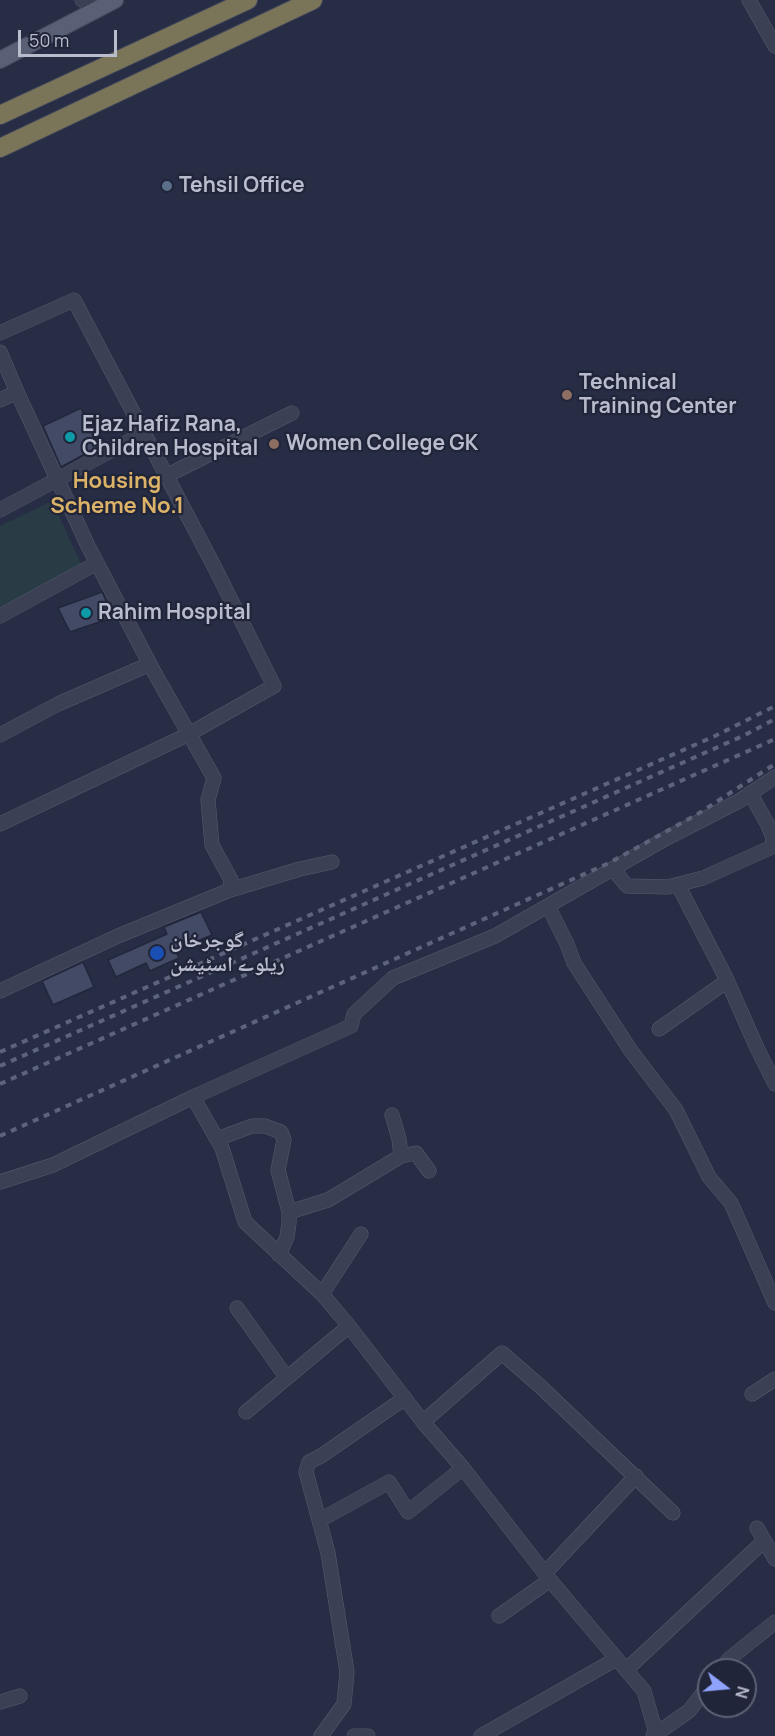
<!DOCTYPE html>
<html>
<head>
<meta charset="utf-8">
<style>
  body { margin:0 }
  #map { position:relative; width:775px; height:1736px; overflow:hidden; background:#262d45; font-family:Manrope,sans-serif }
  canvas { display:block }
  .north { position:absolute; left:697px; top:1658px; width:60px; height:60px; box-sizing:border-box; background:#20253a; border:2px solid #5d6175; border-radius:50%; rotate:106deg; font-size:16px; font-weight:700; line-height:24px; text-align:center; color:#b9bccd }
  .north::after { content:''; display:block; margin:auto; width:21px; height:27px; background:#8fa2fc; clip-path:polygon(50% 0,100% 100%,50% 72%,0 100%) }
  .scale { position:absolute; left:18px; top:30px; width:99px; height:27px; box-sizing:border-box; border:3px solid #b9bccd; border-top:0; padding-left:8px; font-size:18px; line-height:21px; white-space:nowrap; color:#b9bccd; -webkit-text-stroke:4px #20253a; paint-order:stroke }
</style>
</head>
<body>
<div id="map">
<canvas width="775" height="1736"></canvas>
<div class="north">N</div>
<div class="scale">50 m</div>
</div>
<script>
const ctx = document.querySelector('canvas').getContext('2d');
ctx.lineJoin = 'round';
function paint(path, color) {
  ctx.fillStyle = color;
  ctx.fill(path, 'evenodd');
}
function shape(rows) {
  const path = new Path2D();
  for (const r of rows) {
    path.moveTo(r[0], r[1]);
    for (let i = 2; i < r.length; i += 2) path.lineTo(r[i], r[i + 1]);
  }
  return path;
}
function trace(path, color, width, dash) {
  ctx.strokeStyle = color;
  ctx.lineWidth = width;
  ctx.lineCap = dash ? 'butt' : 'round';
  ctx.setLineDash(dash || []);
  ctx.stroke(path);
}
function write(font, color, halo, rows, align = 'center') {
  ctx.font = font + ' Manrope,"Noto Naskh Arabic",sans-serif';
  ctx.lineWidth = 4.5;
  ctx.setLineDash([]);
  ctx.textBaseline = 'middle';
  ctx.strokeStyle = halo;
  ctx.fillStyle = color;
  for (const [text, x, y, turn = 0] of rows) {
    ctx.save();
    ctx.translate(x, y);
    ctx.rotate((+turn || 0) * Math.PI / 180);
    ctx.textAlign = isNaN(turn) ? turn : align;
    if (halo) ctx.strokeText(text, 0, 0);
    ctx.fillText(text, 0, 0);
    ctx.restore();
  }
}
const green = shape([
  [52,501,84,570,0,607,0,526]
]);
const building = shape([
  [81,408,98,447,61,467,43,426,81,408],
  [102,592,114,617,70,632,58,608,102,592],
  [201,912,212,935,175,950,179,958,150,971,146,963,116,977,108,960,167,934,164,927,201,912],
  [83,962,94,987,53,1005,42,981,83,962]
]);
const minor = shape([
  [82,0,96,10],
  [749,0,775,46],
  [0,333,74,300,215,568,274,686,189,734,0,824],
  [0,352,17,392,88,546,154,672,214,778,208,800,212,845,231,880,230,890,300,869,332,862],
  [0,400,17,392],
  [166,476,292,413],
  [0,510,144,433],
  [0,616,97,563],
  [0,735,58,704,150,664],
  [613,869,627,886,668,887,703,878,772,847,773,838,768,825,750,793],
  [678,885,726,978,757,1048,775,1084],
  [548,906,567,944,574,963,631,1051,676,1110,709,1177,731,1203,775,1303],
  [0,991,118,936,230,890],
  [659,1029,727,981],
  [193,1097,222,1148,245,1222,322,1294,349,1326,423,1422,463,1468,550,1580,644,1691,656,1733],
  [217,1139,252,1126,265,1126,281,1132,284,1140,278,1170,289,1212,289,1223,287,1237,279,1255],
  [401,1156,416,1153,429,1171],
  [0,1182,53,1165,193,1097,351,1026,354,1014,393,978,495,936,665,839,739,801,775,777],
  [289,1212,328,1200,401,1156,399,1139,392,1115],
  [322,1294,361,1234],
  [237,1308,287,1378],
  [752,1394,775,1379],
  [246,1412,349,1326],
  [423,1422,502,1353,541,1387,673,1513],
  [320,1520,389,1482,408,1512,463,1468],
  [757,1528,775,1559],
  [545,1573,636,1476],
  [499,1616,550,1580],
  [626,1670,764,1541],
  [720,1670,729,1659,775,1622],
  [0,1702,20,1696],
  [321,1736,344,1704,347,1672,328,1553,306,1472,307,1468,309,1462,321,1456,405,1398],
  [354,1736,368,1736],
  [481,1736,616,1659],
  [653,1736,689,1711,709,1685]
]);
const major = shape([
  [0,60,115,0]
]);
const highway = shape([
  [0,115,248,0],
  [0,148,313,0]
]);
const rail = shape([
  [0,1052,715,736,775,706],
  [0,1066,745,735,775,719],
  [0,1084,775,739],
  [0,1136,609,863,696,815,775,764]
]);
const markers = [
  [167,186,6,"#5c6f8a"],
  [567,395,6,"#8d6e63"],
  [70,437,6,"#0f9aa8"],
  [274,444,6,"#8d6e63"],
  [86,613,6,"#0f9aa8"],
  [157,953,8,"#1a4fb4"]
];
const poiNames = [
  ["Tehsil Office",179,186],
  ["Technical",579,383],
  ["Training Center",579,407],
  ["Ejaz Hafiz Rana,",82,425],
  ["Children Hospital",82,449],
  ["Women College GK",286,444],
  ["Rahim Hospital",98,613],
  ["گوجرخان",170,941],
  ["ریلوے اسٹیشن",170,965]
];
const neighbourhoodNames = [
  ["Housing",117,482],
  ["Scheme No.1",117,507]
];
paint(green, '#293c46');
paint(building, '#434a65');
trace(building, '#22273c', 1.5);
trace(minor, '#575b6f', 15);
trace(major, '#45495d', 18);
trace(highway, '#43485c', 20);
trace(minor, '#3b4054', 14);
trace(major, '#595f74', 16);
trace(highway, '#7a7458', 18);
trace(rail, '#5d637b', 4, [6, 6]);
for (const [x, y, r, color] of markers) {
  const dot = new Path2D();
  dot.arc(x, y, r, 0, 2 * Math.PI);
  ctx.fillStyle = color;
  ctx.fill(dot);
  trace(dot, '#20253a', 2);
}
write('bold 21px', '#b9bccd', '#20253a', poiNames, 'left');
write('bold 22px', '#dbb267', '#20253a', neighbourhoodNames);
</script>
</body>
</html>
